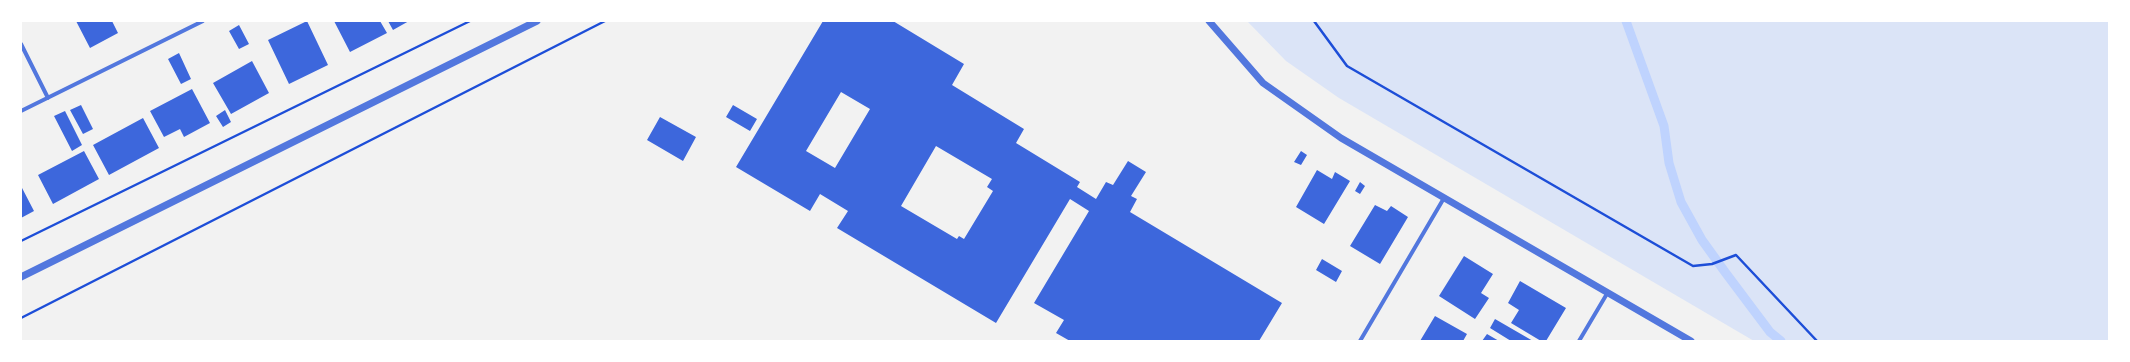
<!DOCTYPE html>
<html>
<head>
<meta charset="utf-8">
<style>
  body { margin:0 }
  #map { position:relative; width:2130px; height:362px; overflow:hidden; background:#f2f2f2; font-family:Ubuntu,sans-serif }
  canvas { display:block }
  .frame { position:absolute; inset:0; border:22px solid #fff; pointer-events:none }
</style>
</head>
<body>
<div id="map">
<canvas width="2130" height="362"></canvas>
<div class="frame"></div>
</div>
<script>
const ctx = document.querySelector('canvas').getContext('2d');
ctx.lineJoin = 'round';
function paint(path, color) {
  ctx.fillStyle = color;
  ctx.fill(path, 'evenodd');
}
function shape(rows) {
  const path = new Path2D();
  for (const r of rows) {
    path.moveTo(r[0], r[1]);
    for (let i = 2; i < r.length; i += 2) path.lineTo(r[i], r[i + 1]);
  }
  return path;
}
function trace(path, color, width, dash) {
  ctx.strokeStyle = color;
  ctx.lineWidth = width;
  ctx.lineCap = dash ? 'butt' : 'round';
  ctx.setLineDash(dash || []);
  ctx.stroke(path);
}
const green = shape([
  [1247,21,2109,21,2109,341,1754,341,1339,98,1286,61]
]);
const stream = shape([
  [1626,21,1664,126,1669,163,1681,202,1702,240,1725,272,1770,332,1781,341]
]);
const building = shape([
  [76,21,112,21,118,33,90,48],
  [307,21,328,65,289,84,268,40],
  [334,21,380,21,387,33,350,52],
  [388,21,409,21,393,30],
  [823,21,893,21,964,64,952,85,1024,129,1016,143,1080,182,1077,187,1096,199,1106,182,1113,185,1128,161,1146,172,1131,196,1137,199,1130,212,1282,303,1259,341,1070,341,1056,333,1064,320,1034,303,1089,211,1070,199,996,323,837,228,848,211,820,194,810,211,736,167],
  [841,92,870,109,835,168,806,151],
  [936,146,992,179,987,187,993,191,964,239,959,236,957,239,901,206],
  [239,25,249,44,239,49,229,31],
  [179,53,191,79,181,84,168,59],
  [252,61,269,93,231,114,213,83],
  [192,89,210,123,184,137,180,129,164,137,150,111],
  [81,105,93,129,83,134,70,110],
  [733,105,757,119,750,131,726,117],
  [225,110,231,122,223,127,216,116],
  [65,111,82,145,72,151,54,116],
  [660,117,696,137,683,161,647,140],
  [143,118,159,148,109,175,93,145],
  [84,151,99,179,53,204,38,175],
  [1301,151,1307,155,1301,165,1294,162],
  [1317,170,1332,179,1335,172,1350,181,1324,224,1296,207],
  [1360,182,1365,186,1360,194,1355,191],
  [21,186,34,211,21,218],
  [1375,205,1387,211,1391,206,1408,217,1380,264,1350,246],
  [1464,256,1493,274,1481,293,1489,298,1475,319,1439,296],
  [1322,259,1342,271,1336,282,1316,270],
  [1520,281,1566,308,1546,341,1541,341,1511,323,1519,310,1508,303],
  [1435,316,1467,334,1463,341,1420,341],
  [1495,319,1533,341,1511,341,1490,328],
  [1487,334,1499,341,1482,341]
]);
const path = shape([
  [1314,21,1347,66,1693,266,1712,264,1736,255,1817,341],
  [21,241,470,21],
  [21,318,605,21]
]);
const minor = shape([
  [21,44,48,98],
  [21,111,203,21],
  [1360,341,1444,198],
  [1579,341,1608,292]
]);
const tertiary = shape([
  [1209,21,1263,83,1341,138,1691,341],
  [21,277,537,21]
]);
paint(green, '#dbe4f7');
trace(stream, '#bfd3fe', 9);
paint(building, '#3d67dc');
trace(path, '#1d4ed8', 2.5);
trace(minor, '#5277de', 4);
trace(tertiary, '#5277de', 7);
</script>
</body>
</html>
